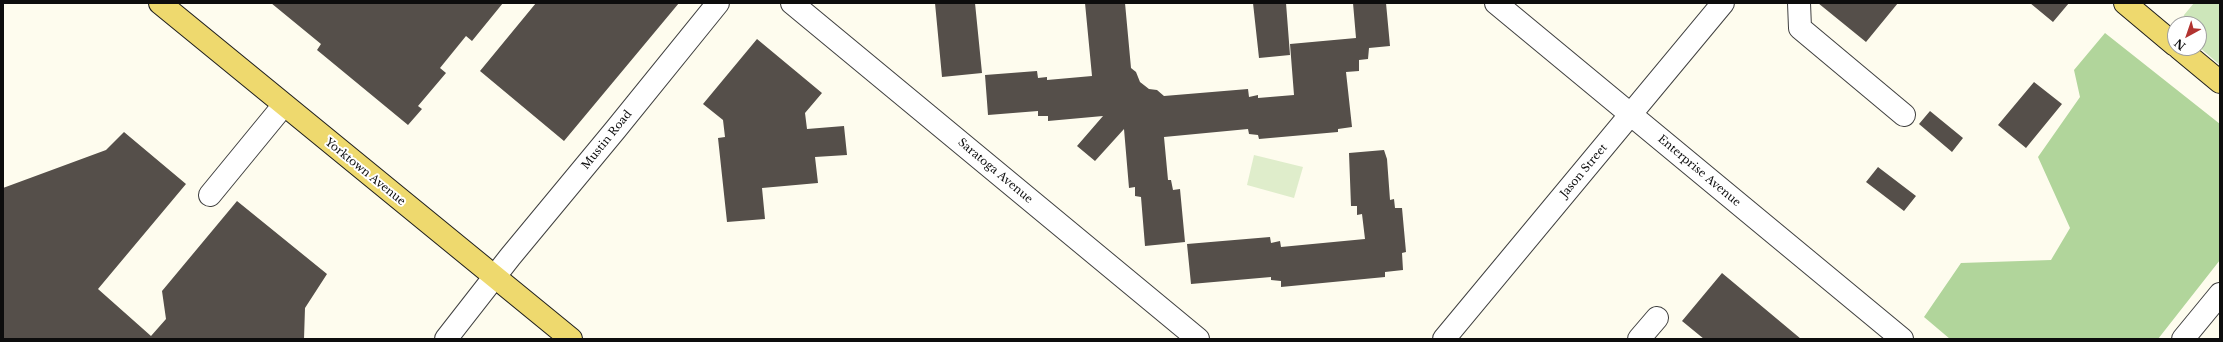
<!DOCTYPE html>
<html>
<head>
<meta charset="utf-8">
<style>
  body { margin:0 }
  #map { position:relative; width:2223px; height:342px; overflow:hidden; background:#fefcee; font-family:"Libre Baskerville",serif }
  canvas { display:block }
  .frame { position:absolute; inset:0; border:4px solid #0d0d0d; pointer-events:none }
  .north { position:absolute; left:2167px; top:16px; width:40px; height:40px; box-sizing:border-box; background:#fff; border:1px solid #9e9e9e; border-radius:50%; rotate:220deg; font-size:11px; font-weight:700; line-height:16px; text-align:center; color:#0d0d0d }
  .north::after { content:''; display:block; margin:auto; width:14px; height:18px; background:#b23330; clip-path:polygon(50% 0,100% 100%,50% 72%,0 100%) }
</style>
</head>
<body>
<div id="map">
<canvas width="2223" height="342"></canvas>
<div class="frame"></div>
<div class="north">N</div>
</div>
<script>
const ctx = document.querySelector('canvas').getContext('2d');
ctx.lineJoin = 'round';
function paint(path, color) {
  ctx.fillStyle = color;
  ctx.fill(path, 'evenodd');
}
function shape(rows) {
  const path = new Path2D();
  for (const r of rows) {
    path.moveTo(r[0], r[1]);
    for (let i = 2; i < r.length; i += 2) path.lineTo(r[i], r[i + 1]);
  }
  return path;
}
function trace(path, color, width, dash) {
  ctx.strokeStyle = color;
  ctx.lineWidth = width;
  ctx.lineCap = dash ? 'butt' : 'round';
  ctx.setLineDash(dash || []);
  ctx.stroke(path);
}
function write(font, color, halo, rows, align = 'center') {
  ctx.font = font + ' "Libre Baskerville",serif';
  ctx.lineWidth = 4;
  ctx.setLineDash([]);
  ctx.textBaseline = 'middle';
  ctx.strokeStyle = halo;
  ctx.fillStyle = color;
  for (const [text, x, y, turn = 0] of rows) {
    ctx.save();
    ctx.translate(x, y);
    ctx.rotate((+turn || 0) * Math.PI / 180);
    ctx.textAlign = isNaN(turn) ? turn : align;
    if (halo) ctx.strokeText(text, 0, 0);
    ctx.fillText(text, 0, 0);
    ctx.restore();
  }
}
const green = shape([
  [2194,3,2220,3,2220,65,2199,47,2199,24,2182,24,2184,15]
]);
const forest = shape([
  [2105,33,2220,124,2220,260,2158,339,1950,339,1924,317,1961,263,2051,260,2070,228,2038,157,2080,97,2074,70]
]);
const pitch = shape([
  [1254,155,1303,167,1294,198,1247,185]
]);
const building = shape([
  [271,3,503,3,472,41,466,36,440,68,446,73,418,106,422,109,408,125,317,50,321,44],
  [536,3,679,3,564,141,480,71],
  [935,3,975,3,982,73,942,77],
  [1085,3,1125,3,1131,68,1136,72,1140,82,1149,89,1157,90,1164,96,1248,89,1249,97,1258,95,1258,98,1294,95,1290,44,1356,38,1353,3,1386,3,1390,46,1369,48,1368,59,1359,60,1359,71,1346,72,1352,127,1338,129,1338,132,1259,139,1258,135,1249,134,1248,129,1164,137,1168,180,1171,180,1173,190,1180,189,1185,242,1145,246,1141,197,1135,196,1135,187,1129,188,1124,129,1095,161,1077,146,1103,116,1048,121,1048,116,1038,116,1038,111,988,115,985,75,1037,71,1038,78,1047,77,1047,80,1092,76],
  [1253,3,1286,3,1290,55,1259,58],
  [1818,3,1898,3,1866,42],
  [2030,3,2069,3,2053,22],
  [757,39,822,93,805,113,807,129,844,126,847,155,815,157,818,183,762,188,765,219,727,222,718,138,725,137,723,120,703,104],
  [2034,82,2062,104,2026,148,1998,125],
  [1930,111,1963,138,1952,152,1919,124],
  [124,132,186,184,98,289,151,336,166,319,162,291,237,201,327,274,305,308,304,339,3,339,3,188,106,150],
  [1384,150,1387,159,1390,200,1394,199,1395,208,1402,208,1406,252,1402,253,1403,270,1385,272,1385,277,1281,287,1281,281,1271,280,1271,277,1191,284,1187,244,1270,237,1271,243,1280,241,1281,247,1365,239,1362,214,1357,215,1357,206,1351,206,1349,153],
  [1878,167,1916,196,1904,211,1866,182],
  [1722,273,1801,339,1704,339,1682,321]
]);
const minor = shape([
  [792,3,1198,339],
  [1496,3,1902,339],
  [1799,3,1800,28,1904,115],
  [210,195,283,106],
  [446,339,510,257,616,129,718,3],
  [1444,339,1723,3],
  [1639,339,1657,318],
  [2183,339,2220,294]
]);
const major = shape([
  [160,3,571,339],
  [2125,3,2175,45],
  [2179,48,2220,82]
]);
const streetNames = [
  ["Mustin Road",607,140,-51],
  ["Saratoga Avenue",995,171,40],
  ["Jason Street",1584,171,-50],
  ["Enterprise Avenue",1699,171,40],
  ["Yorktown Avenue",365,172,39]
];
paint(green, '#cde6ba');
paint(forest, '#b1d59b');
paint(pitch, '#dfedcb');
paint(building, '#554f4a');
trace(minor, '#404040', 24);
trace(major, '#1e1e1e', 24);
trace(minor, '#fff', 22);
trace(major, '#eed96e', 22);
write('11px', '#0d0d0d', '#fff', streetNames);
</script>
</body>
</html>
